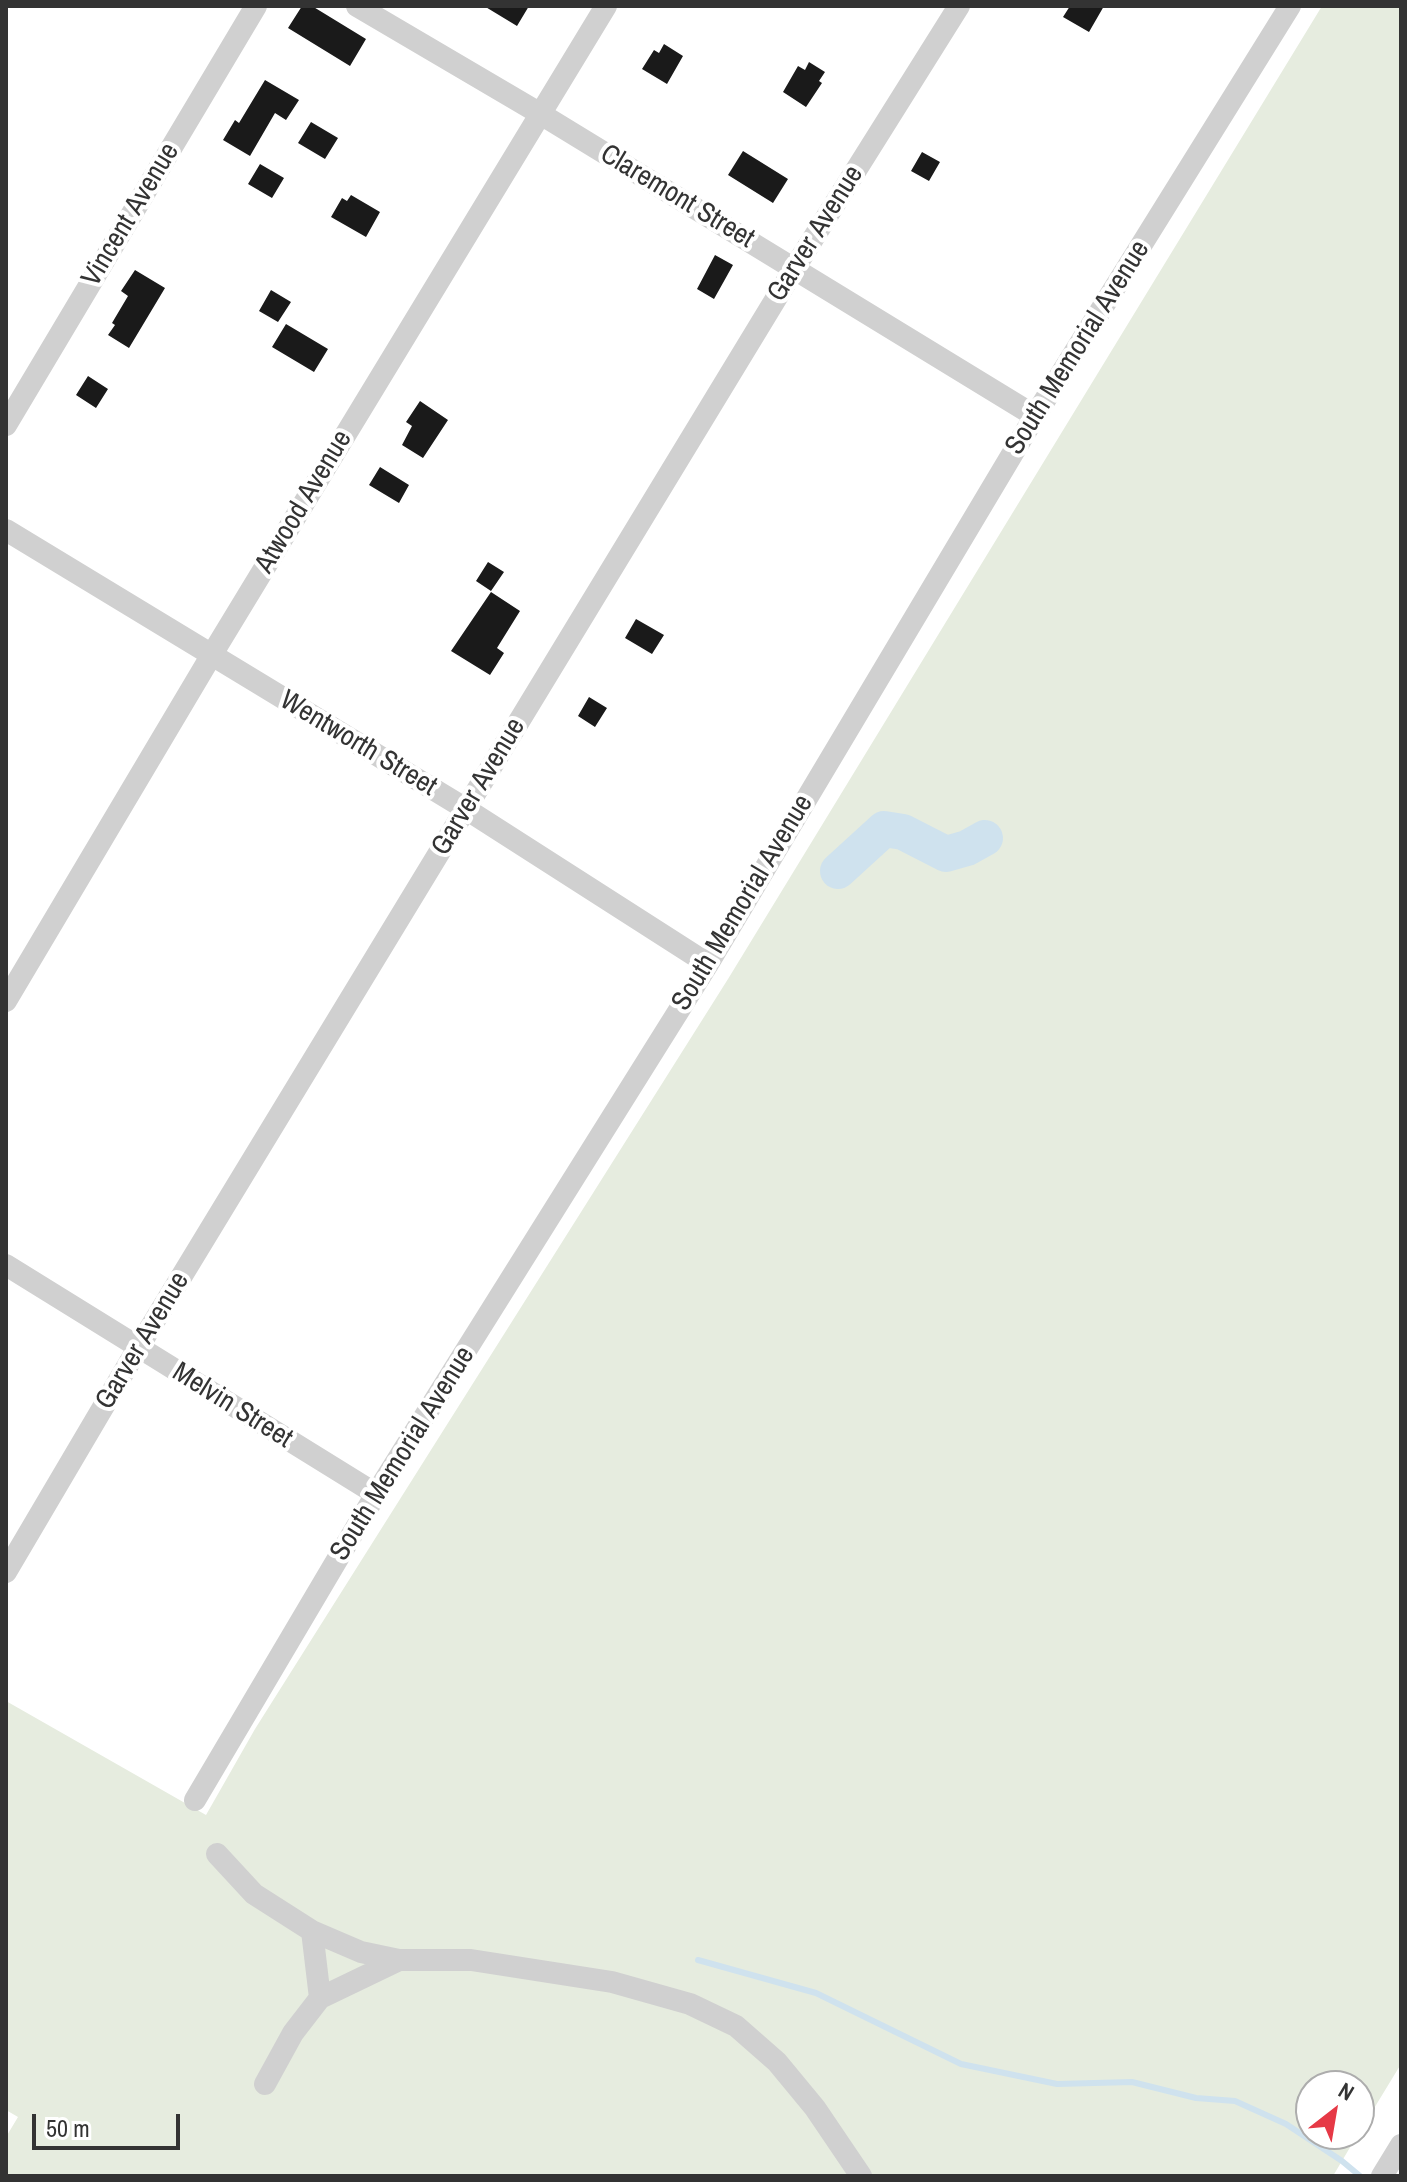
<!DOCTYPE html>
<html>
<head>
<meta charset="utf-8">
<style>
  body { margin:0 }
  #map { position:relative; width:1407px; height:2182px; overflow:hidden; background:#fff; font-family:"Archivo Narrow",sans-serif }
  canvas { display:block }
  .frame { position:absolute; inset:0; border:8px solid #333; pointer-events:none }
  .north { position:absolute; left:1295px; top:2070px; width:80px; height:80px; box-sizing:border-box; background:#fff; border:2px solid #adadad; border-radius:50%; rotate:31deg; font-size:22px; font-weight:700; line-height:32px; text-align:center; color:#333 }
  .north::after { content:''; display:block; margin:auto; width:28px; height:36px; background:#e63946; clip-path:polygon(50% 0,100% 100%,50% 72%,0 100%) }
  .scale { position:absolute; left:32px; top:2114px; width:148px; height:36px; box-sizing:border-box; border:4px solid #333; border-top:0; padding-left:10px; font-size:24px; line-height:28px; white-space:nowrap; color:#333; -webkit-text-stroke:6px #fff; paint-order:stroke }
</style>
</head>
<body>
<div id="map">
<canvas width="1407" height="2182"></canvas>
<div class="frame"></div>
<div class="north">N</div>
<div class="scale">50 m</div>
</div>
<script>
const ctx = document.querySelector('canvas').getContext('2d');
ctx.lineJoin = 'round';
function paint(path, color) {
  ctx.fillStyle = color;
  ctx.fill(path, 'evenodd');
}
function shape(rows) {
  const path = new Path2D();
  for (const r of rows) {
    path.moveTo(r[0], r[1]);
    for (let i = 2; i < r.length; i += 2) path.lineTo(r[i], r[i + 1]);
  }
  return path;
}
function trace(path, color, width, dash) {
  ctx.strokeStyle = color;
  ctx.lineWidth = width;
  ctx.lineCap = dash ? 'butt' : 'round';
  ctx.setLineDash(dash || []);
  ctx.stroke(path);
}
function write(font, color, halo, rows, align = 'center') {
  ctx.font = font + ' "Archivo Narrow",sans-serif';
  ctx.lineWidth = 8;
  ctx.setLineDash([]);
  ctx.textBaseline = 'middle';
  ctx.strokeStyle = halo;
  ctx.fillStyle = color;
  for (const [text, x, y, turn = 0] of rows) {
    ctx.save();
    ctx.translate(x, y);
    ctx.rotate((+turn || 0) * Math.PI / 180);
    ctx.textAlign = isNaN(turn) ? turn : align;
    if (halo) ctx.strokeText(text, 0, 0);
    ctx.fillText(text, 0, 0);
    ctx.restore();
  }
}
const green = shape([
  [1322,6,1401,6,1401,2064,1359,2133,1359,2086,1311,2086,1311,2134,1358,2134,1333,2176,6,2176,6,2137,18,2117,6,2110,6,1701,206,1815,255,1729,728,979]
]);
const stream = shape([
  [698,1960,816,1993,961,2064,1057,2084,1132,2082,1196,2098,1235,2101,1286,2124,1342,2161,1360,2176]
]);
const river = shape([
  [838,871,884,829,903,832,946,854,967,848,985,838]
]);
const building = shape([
  [302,6,312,6,366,39,350,66,288,28],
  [484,6,529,6,517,26],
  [1070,6,1104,6,1089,32,1063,17],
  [664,44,683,56,667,84,642,69,654,50,659,53],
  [809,62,825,72,819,81,822,83,806,107,783,92,798,66,805,70],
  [265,80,299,100,286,120,275,113,250,156,223,140,235,120,239,123],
  [311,122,338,138,325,159,298,143],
  [743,151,788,179,773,203,728,175],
  [922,152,940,162,929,181,911,171],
  [260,164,284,178,272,198,248,184],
  [351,195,380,212,366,237,331,217,342,198,347,201],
  [715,255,733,265,714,299,697,289],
  [135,270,165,288,129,348,108,335,115,325,112,323,128,296,121,291],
  [271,290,291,302,278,322,259,311],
  [286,324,328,349,314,372,272,347],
  [88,376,108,389,96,408,76,395],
  [420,401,448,420,423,458,402,445,412,426,406,422],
  [380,467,409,485,399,503,369,485],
  [488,562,504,572,491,591,476,581],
  [491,592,520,611,497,648,504,653,490,675,451,651],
  [636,619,664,635,652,654,625,638],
  [589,697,607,708,595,727,578,716]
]);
const minor = shape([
  [357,6,539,113,1035,416],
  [6,425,256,6],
  [6,530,466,809,708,964],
  [6,1001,211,656,606,6],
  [6,1265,376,1494],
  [6,1572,138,1348,794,269,959,6],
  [195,1800,376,1494,708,964,1035,416,1290,6],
  [217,1854,254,1894,312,1931,361,1952,399,1960,471,1960,612,1982,690,2004,736,2026,777,2062,815,2108,861,2176],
  [320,1998,399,1960],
  [265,2084,293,2033,320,1998,312,1931],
  [1382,2176,1401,2145]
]);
const streetNames = [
  ["Claremont Street",677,197,31],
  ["Vincent Avenue",131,215,-59],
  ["Garver Avenue",816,234,-58],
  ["South Memorial Avenue",1078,348,-58],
  ["Atwood Avenue",304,502,-59],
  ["Wentworth Street",358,744,31],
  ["Garver Avenue",479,787,-59],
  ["South Memorial Avenue",743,903,-59],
  ["Garver Avenue",143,1341,-59],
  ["Melvin Street",232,1406,32],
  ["South Memorial Avenue",403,1454,-58]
];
paint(green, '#e6ecdf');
trace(stream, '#cfe2ee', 6);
trace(river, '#cfe2ee', 36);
paint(building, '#1a1a1a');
trace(minor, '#d0d0d0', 22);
write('28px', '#333', '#fff', streetNames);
</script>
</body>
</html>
